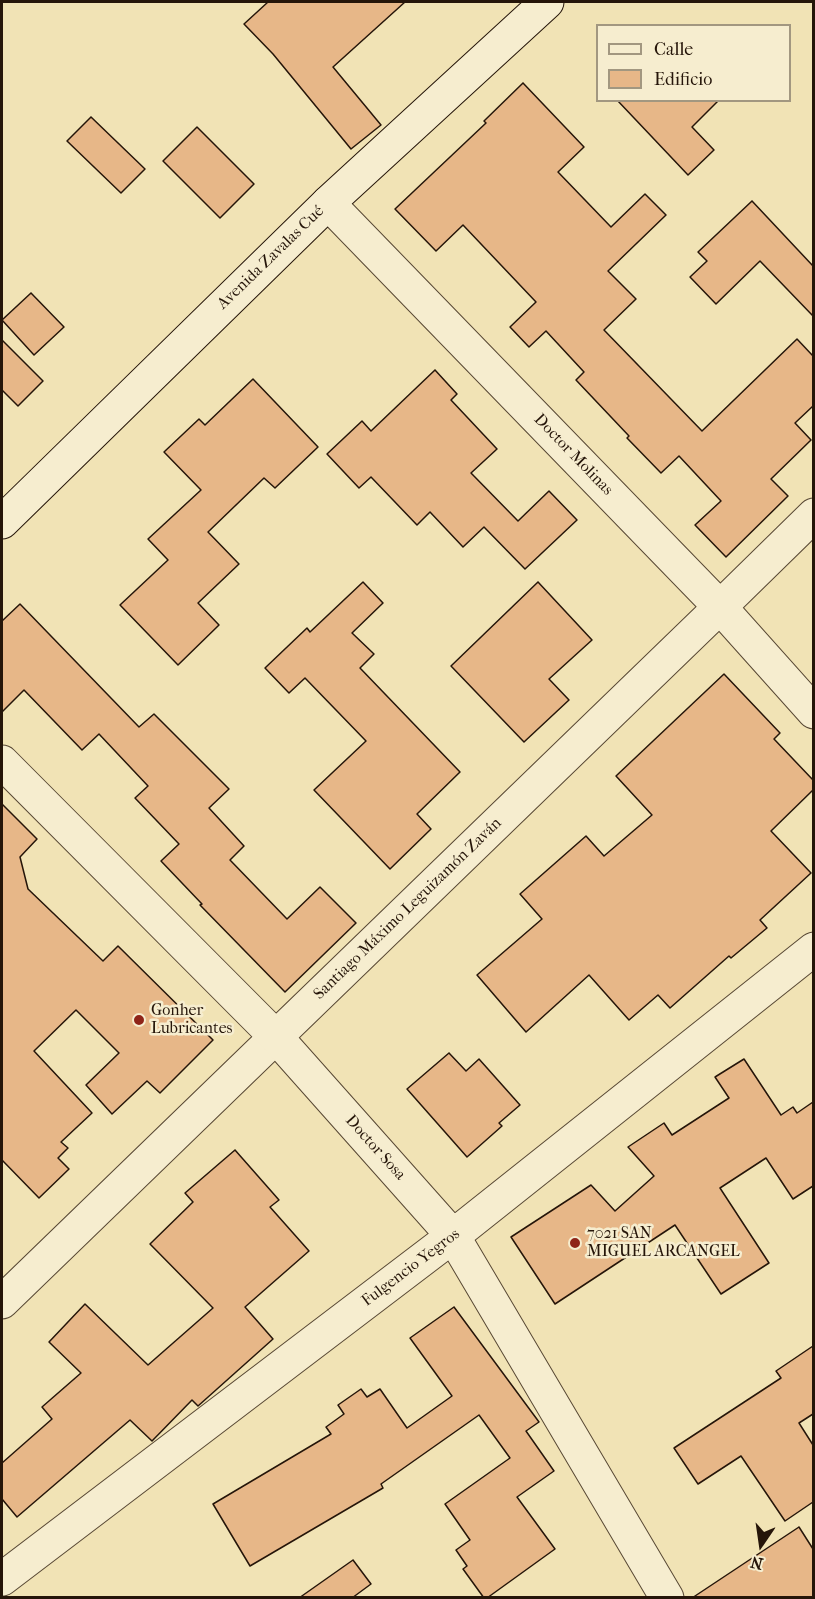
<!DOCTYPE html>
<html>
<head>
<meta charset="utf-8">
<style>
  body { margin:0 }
  #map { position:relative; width:815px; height:1599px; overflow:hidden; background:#f1e3b5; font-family:"IM FELL French Canon",serif }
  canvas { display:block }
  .frame { position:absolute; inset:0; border:3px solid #251509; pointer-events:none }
  .legend { position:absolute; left:596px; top:24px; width:195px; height:78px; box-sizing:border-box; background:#f6edcf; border:2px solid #a29780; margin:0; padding:8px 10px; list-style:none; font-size:18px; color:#251509 }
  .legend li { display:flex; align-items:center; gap:12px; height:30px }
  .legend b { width:30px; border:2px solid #a29780 }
  .north { position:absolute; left:731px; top:1515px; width:60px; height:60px; -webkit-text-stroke:4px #f6edcf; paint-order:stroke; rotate:193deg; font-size:16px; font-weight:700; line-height:24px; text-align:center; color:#251509 }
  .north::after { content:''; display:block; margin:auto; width:21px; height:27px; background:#251509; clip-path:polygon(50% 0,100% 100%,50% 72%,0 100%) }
</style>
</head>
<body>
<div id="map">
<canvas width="815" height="1599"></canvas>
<div class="frame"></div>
<ul class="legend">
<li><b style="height:8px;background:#f6edcf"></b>Calle</li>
<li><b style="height:16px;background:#e7b788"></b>Edificio</li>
</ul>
<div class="north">N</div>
</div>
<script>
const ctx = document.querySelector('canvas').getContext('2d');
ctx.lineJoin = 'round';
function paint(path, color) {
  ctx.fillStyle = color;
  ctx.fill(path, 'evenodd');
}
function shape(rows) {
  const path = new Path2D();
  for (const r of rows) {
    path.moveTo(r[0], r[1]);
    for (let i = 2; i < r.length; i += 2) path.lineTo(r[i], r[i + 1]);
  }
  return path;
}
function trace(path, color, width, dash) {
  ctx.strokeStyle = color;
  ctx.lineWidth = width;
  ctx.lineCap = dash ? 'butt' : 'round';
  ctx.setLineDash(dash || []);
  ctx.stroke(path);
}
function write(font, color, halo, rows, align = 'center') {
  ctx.font = font + ' "IM FELL French Canon",serif';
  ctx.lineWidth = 5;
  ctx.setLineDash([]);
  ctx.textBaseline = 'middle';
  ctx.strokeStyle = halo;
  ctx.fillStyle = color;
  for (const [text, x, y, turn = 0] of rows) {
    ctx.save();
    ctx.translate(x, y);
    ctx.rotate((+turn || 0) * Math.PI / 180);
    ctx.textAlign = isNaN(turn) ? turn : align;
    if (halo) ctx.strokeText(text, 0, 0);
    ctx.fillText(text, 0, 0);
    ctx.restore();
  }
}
const building = shape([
  [268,2,405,2,333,67,381,125,351,149,273,54,244,24,268,2],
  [523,83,584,147,558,172,611,227,645,194,666,215,608,271,636,299,604,330,702,431,797,339,813,356,813,406,795,423,811,440,771,479,788,496,726,557,695,525,721,501,679,456,661,473,627,438,629,436,576,380,584,372,546,331,529,347,510,327,536,302,463,225,436,251,395,209,486,123,484,121,523,83],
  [617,100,719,100,692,127,714,150,688,175,617,100],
  [91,117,145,169,121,193,67,141,91,117],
  [197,127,254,184,220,218,163,161,197,127],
  [752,201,813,266,813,316,760,261,716,304,690,277,707,261,698,252,752,201],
  [31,293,64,327,34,355,2,320,31,293],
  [2,340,43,381,18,406,2,390,2,340],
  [435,370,457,394,451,400,497,449,471,473,518,521,549,491,577,520,525,569,484,527,463,547,430,512,417,525,371,477,359,488,327,454,362,421,371,431,435,370],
  [253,379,318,447,275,488,264,478,208,532,239,564,198,603,219,625,178,665,120,605,168,560,148,539,201,490,164,452,199,419,205,425,253,379],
  [363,582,383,603,352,633,374,654,360,668,460,772,417,814,431,829,390,869,314,790,366,741,305,678,289,693,265,668,307,628,310,632,363,582],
  [538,582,592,640,549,679,569,700,524,742,451,666,538,582],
  [20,604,139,727,154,714,229,789,209,808,244,846,230,860,287,919,320,887,356,923,285,992,200,905,202,904,161,861,179,844,135,798,148,786,99,734,82,750,24,690,2,712,2,621,20,604],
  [724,674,780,733,774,739,813,780,813,790,771,831,811,873,760,920,767,928,731,958,729,956,670,1008,658,995,629,1020,589,975,526,1032,477,975,542,919,520,894,586,836,604,856,652,815,616,776,724,674],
  [2,804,37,839,20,857,28,889,103,961,118,946,213,1040,160,1093,147,1081,112,1114,86,1085,119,1053,76,1010,34,1051,92,1113,61,1142,68,1148,58,1158,69,1169,39,1198,2,1160,2,804],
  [449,1053,466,1071,479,1059,520,1105,499,1123,502,1126,467,1157,407,1089,449,1053],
  [744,1059,781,1115,793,1107,797,1113,813,1102,813,1186,793,1199,766,1158,720,1188,769,1263,721,1294,675,1225,555,1304,511,1237,591,1185,615,1211,654,1176,628,1147,664,1123,672,1135,729,1098,715,1077,744,1059],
  [235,1150,279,1200,270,1207,309,1251,245,1307,273,1339,198,1406,192,1400,152,1441,130,1420,17,1517,2,1499,2,1463,52,1419,42,1407,81,1373,49,1342,85,1304,148,1365,213,1308,150,1244,193,1202,185,1193,235,1150],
  [454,1307,539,1422,526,1431,554,1471,517,1497,555,1549,487,1598,484,1598,463,1569,467,1566,456,1550,470,1540,445,1504,510,1458,479,1415,381,1484,383,1488,250,1566,213,1504,331,1434,326,1427,344,1414,338,1405,361,1389,367,1397,380,1389,407,1428,452,1396,410,1338,454,1307],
  [813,1346,813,1414,799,1423,813,1445,813,1502,785,1521,741,1456,698,1484,674,1448,781,1378,776,1371,813,1346],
  [799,1527,813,1549,813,1598,692,1598,799,1527],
  [353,1560,371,1584,352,1598,299,1598,353,1560]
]);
const minor = shape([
  [328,203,720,607,814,712],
  [2,1302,720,607,814,515],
  [2,1579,453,1236]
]);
const tertiary = shape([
  [2,762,276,1037,453,1236,667,1598],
  [453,1236,814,949]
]);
const secondary = shape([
  [2,522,328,203,547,2]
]);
const markers = [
  [139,1020,6,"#8f2418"],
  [575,1243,6,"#8f2418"]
];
const streetNames = [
  ["Avenida Zavalas Cué",271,258,-44],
  ["Doctor Molinas",573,455,46],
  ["Santiago Máximo Leguizamón Zaván",408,909,-44],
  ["Doctor Sosa",375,1148,48],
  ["Fulgencio Yegros",411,1268,-37]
];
const poiNames = [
  ["Gonher",151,1011],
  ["Lubricantes",151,1029],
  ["7021 SAN",587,1234],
  ["MIGUEL ARCANGEL",587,1252]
];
paint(building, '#e7b788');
trace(building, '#251509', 1.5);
trace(minor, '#584834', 35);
trace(tertiary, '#584834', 35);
trace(secondary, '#251509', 35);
trace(minor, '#f6edcf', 33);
trace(tertiary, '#f6edcf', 33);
trace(secondary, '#f6edcf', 33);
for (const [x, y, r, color] of markers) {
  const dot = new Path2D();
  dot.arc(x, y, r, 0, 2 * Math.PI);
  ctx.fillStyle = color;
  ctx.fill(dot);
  trace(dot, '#f6edcf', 2);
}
write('16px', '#251509', '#f6edcf', streetNames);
write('16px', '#251509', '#f6edcf', poiNames, 'left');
</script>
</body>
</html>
